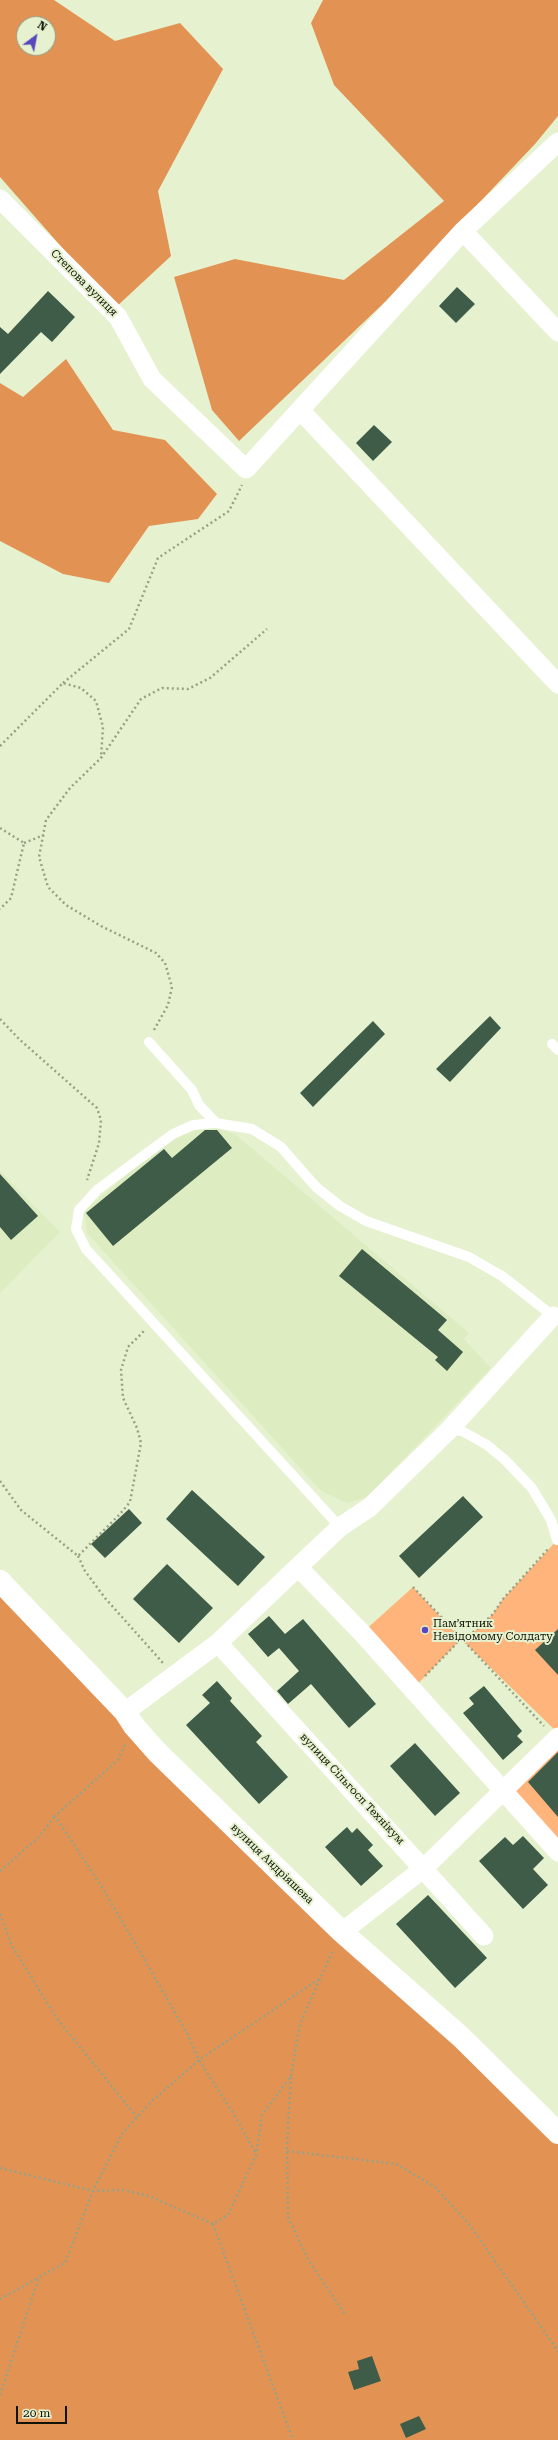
<!DOCTYPE html>
<html>
<head>
<meta charset="utf-8">
<style>
  body { margin:0 }
  #map { position:relative; width:558px; height:2440px; overflow:hidden; background:#e6f2cf; font-family:"Roboto Serif",serif }
  canvas { display:block }
  .north { position:absolute; left:16px; top:16px; width:40px; height:40px; box-sizing:border-box; background:#e6f2cf; border:1px solid #90997f; border-radius:50%; rotate:32deg; font-size:11px; font-weight:700; line-height:16px; text-align:center; color:#101307 }
  .north::after { content:''; display:block; margin:auto; width:14px; height:18px; background:#5947bf; clip-path:polygon(50% 0,100% 100%,50% 72%,0 100%) }
  .scale { position:absolute; left:16px; top:2406px; width:51px; height:18px; box-sizing:border-box; border:2px solid #101307; border-top:0; padding-left:5px; font-size:12px; line-height:14px; white-space:nowrap; color:#101307; -webkit-text-stroke:3px #e6f2cf; paint-order:stroke }
</style>
</head>
<body>
<div id="map">
<canvas width="558" height="2440"></canvas>
<div class="north">N</div>
<div class="scale">20 m</div>
</div>
<script>
const ctx = document.querySelector('canvas').getContext('2d');
ctx.lineJoin = 'round';
function paint(path, color) {
  ctx.fillStyle = color;
  ctx.fill(path, 'evenodd');
}
function shape(rows) {
  const path = new Path2D();
  for (const r of rows) {
    path.moveTo(r[0], r[1]);
    for (let i = 2; i < r.length; i += 2) path.lineTo(r[i], r[i + 1]);
  }
  return path;
}
function trace(path, color, width, dash) {
  ctx.strokeStyle = color;
  ctx.lineWidth = width;
  ctx.lineCap = dash ? 'butt' : 'round';
  ctx.setLineDash(dash || []);
  ctx.stroke(path);
}
function write(font, color, halo, rows, align = 'center') {
  ctx.font = font + ' "Roboto Serif",serif';
  ctx.lineWidth = 4;
  ctx.setLineDash([]);
  ctx.textBaseline = 'middle';
  ctx.strokeStyle = halo;
  ctx.fillStyle = color;
  for (const [text, x, y, turn = 0] of rows) {
    ctx.save();
    ctx.translate(x, y);
    ctx.rotate((+turn || 0) * Math.PI / 180);
    ctx.textAlign = isNaN(turn) ? turn : align;
    if (halo) ctx.strokeText(text, 0, 0);
    ctx.fillText(text, 0, 0);
    ctx.restore();
  }
}
const built = shape([
  [206,1125,235,1134,469,1333,464,1339,491,1368,367,1497,347,1503,321,1491,87,1233,84,1211,160,1146],
  [0,1171,60,1232,0,1293]
]);
const green = shape([
  [558,1539,558,1733,461,1639,412,1690,362,1633,413,1587,461,1639,475,1631,493,1614,503,1599],
  [558,1737,558,1852,503,1790]
]);
const forest = shape([
  [0,0,54,0,115,41,180,23,223,69,158,191,171,256,115,308,0,177],
  [24,24,48,24,48,48,24,48],
  [323,0,558,0,558,116,535,144,386,301,239,441,212,410,174,277,235,259,344,280,444,201,334,85,311,23],
  [66,359,113,430,165,440,217,494,198,519,149,526,109,583,63,574,0,541,0,383,23,397],
  [0,1581,558,2136,558,2440,0,2440]
]);
const building = shape([
  [457,287,475,304,456,323,439,306],
  [48,291,75,317,52,342,41,332,0,374,0,327,8,334],
  [374,425,392,442,373,461,356,443],
  [490,1016,501,1028,450,1082,436,1069],
  [373,1021,385,1034,313,1107,300,1093],
  [205,1130,217,1130,232,1148,113,1246,86,1213,164,1149,172,1158],
  [0,1174,38,1216,11,1240,0,1227],
  [362,1249,447,1320,438,1330,463,1352,447,1371,435,1360,438,1357,339,1276],
  [192,1490,265,1557,238,1586,166,1519],
  [463,1496,483,1517,419,1578,399,1556],
  [129,1509,142,1523,105,1558,91,1544],
  [167,1564,213,1608,179,1643,133,1599],
  [269,1616,285,1634,303,1619,376,1704,349,1728,311,1684,288,1704,277,1691,299,1671,279,1648,268,1657,248,1634],
  [558,1629,558,1675,535,1650],
  [217,1681,232,1698,230,1701,262,1736,256,1742,288,1777,259,1804,186,1725,210,1703,202,1695],
  [484,1686,522,1731,517,1736,523,1742,503,1760,463,1713,474,1704,469,1698],
  [415,1743,460,1793,435,1816,390,1766],
  [558,1752,558,1817,528,1782],
  [347,1827,352,1833,357,1828,373,1845,368,1850,383,1866,361,1886,325,1847],
  [523,1836,544,1858,533,1869,548,1885,523,1909,479,1861,505,1837,513,1845],
  [428,1895,487,1958,455,1988,396,1924],
  [372,2356,381,2381,354,2390,348,2372,359,2369,357,2361],
  [419,2416,426,2429,406,2438,400,2424]
]);
const path = shape([
  [63,683,129,629,158,558,229,511,242,485],
  [0,746,63,683,81,688,96,701,103,727,101,758],
  [0,828,24,843,11,898,0,909],
  [24,843,44,835],
  [0,1019,19,1039,97,1108,101,1120,99,1143,87,1180],
  [154,1030,168,1005,172,987,165,963,156,953,101,926,66,905,48,887,39,857,46,820,70,788,101,758,141,699,162,688,188,689,210,678,267,629],
  [0,1481,21,1510,78,1556,120,1514,130,1502,141,1443,137,1428,123,1398,121,1370,128,1347,144,1331],
  [78,1556,85,1571,105,1598,163,1663],
  [413,1587,544,1726],
  [425,1676,461,1639,475,1631,493,1614,503,1599,549,1548],
  [125,1745,118,1760,55,1816,102,1887,143,1957,188,2035,199,2060,235,2116,256,2154],
  [0,1871,38,1838,55,1816],
  [0,1914,12,1946,58,2020,137,2117],
  [319,1979,199,2060,153,2100,122,2134,93,2191,123,2190,149,2196,213,2224,228,2215,256,2155,262,2115,291,2076,300,2024,333,1950],
  [291,2077,287,2144,288,2217,309,2261,345,2314],
  [287,2151,396,2164,434,2186,469,2224,558,2351],
  [0,2168,93,2191,65,2263,39,2277,0,2395],
  [213,2224,293,2440],
  [0,2299,38,2278]
]);
const service = shape([
  [149,1042,192,1090,199,1105,216,1123],
  [552,1044,558,1050],
  [449,1430,462,1431,487,1445,504,1459,532,1488,551,1520,557,1540],
  [340,1527,86,1249,76,1229,79,1210,97,1190,173,1134,193,1125,216,1123,252,1129,281,1147,316,1187,340,1206,366,1221,469,1257,502,1276,553,1316,557,1315]
]);
const minor = shape([
  [0,199,118,317,152,379,246,469,463,231,558,142],
  [463,231,558,332],
  [300,410,558,684],
  [298,1567,362,1633,558,1852],
  [218,1643,484,1936],
  [125,1712,218,1643,340,1527,370,1507,449,1430,553,1316],
  [342,1932,424,1868,558,1737]
]);
const tertiary = shape([
  [0,1581,125,1712,134,1726,157,1752,342,1932,461,2037,558,2133]
]);
const markers = [
  [425,1630,4,"#5947bf"]
];
const streetNames = [
  ["Степова вулиця",84,283,45],
  ["вулиця Сільгосп Технікум",352,1789,47],
  ["вулиця Андріяшева",272,1864,44]
];
const poiNames = [
  ["Пам’ятник",433,1624],
  ["Невідомому Солдату",433,1637]
];
paint(built, '#ddecc1');
paint(green, '#feb47b');
paint(forest, '#e29354');
paint(building, '#3e5c48');
trace(path, '#98a186', 2.5, [2, 3]);
trace(service, '#fff', 10);
trace(minor, '#fff', 19);
trace(tertiary, '#fff', 22);
for (const [x, y, r, color] of markers) {
  const dot = new Path2D();
  dot.arc(x, y, r, 0, 2 * Math.PI);
  ctx.fillStyle = color;
  ctx.fill(dot);
  trace(dot, '#e6f2cf', 1.5);
}
write('11px', '#101307', '#e6f2cf', streetNames);
write('11px', '#101307', '#e6f2cf', poiNames, 'left');
</script>
</body>
</html>
